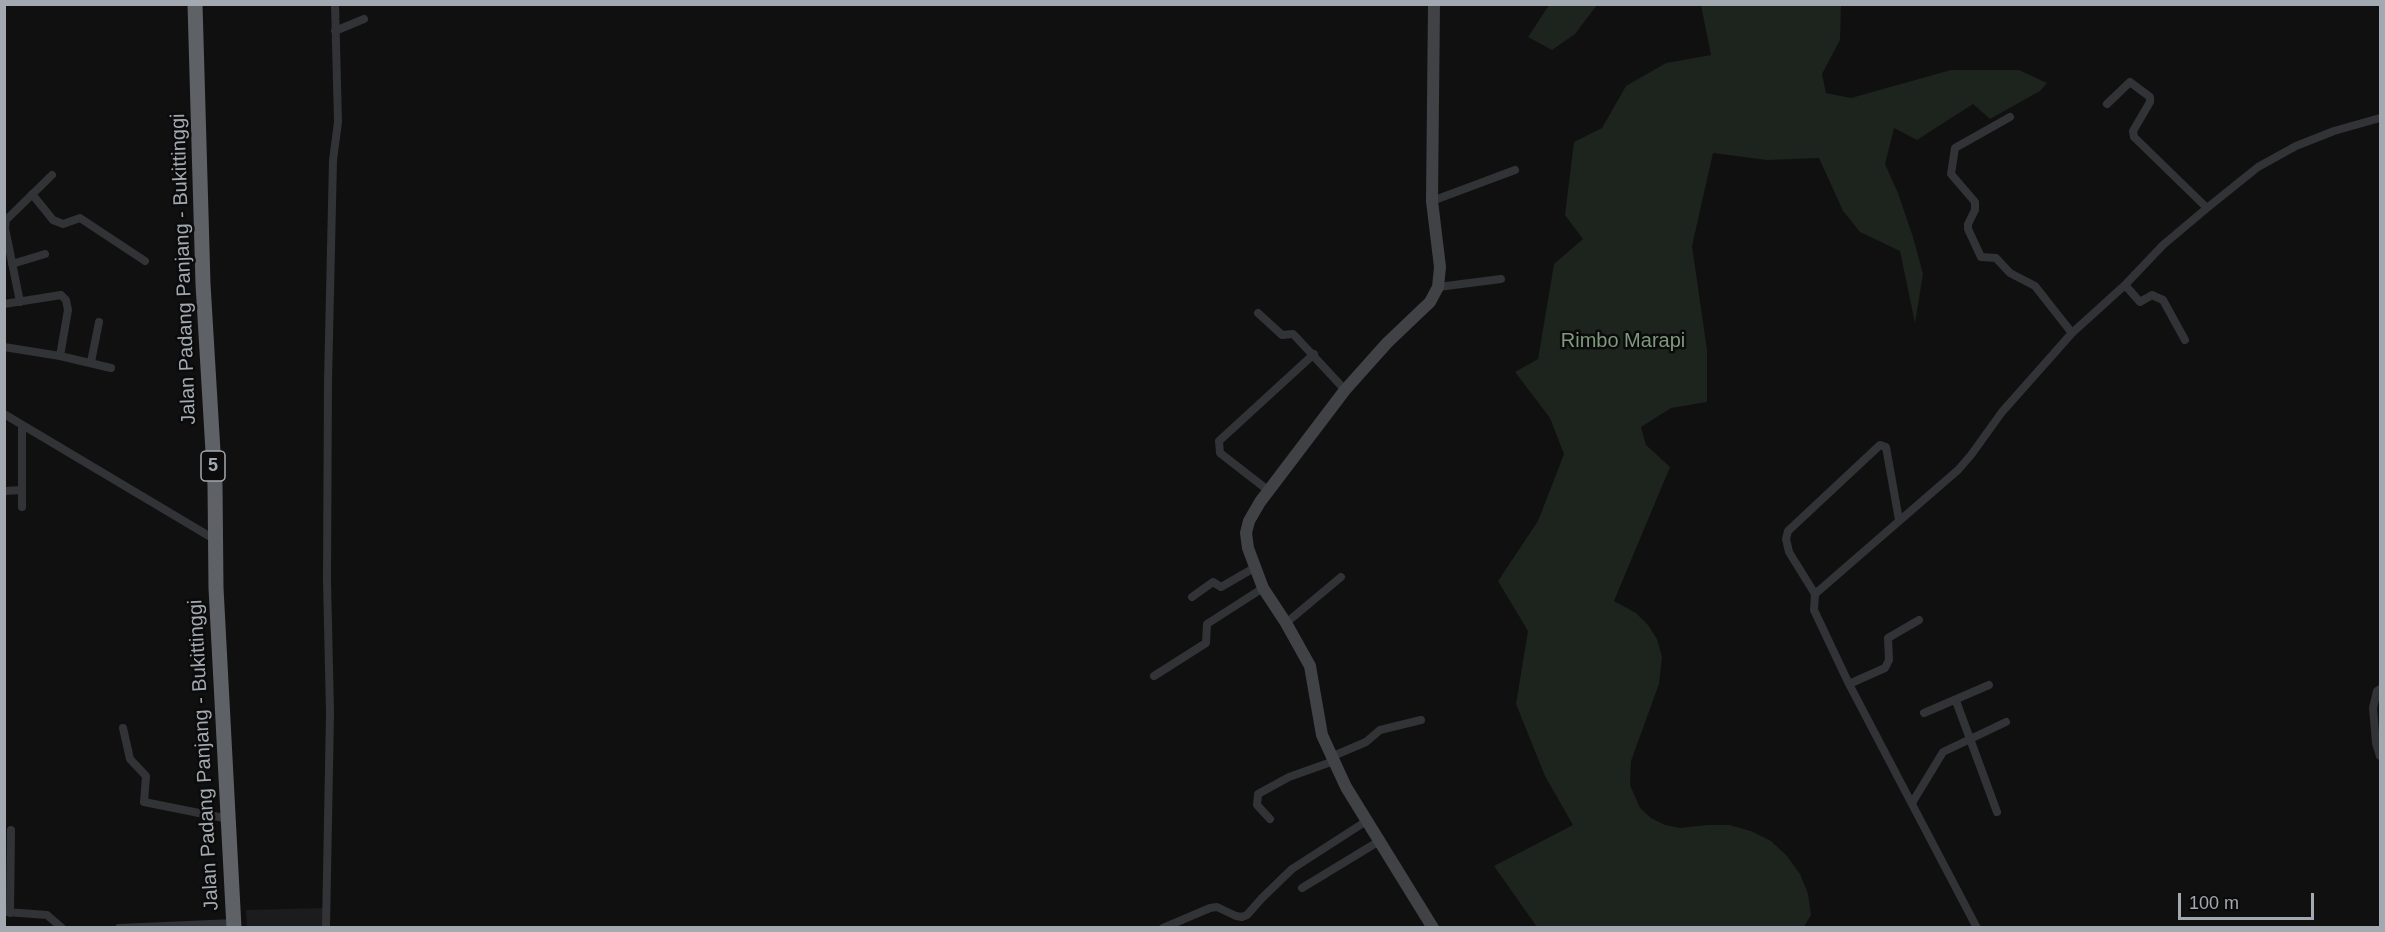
<!DOCTYPE html>
<html>
<head>
<meta charset="utf-8">
<style>
  body { margin:0 }
  #map { position:relative; width:2385px; height:932px; overflow:hidden; background:#101011; font-family:Helvetica,sans-serif }
  canvas { display:block }
  .frame { position:absolute; inset:0; border:6px solid #a3a9b0; pointer-events:none }
  .scale { position:absolute; left:2178px; top:893px; width:136px; height:27px; box-sizing:border-box; border:3px solid #a3a9b0; border-top:0; padding-left:8px; font-size:18px; line-height:21px; white-space:nowrap; color:#a3a9b0; -webkit-text-stroke:4px #0b0b0c; paint-order:stroke }
</style>
</head>
<body>
<div id="map">
<canvas width="2385" height="932"></canvas>
<div class="frame"></div>
<div class="scale">100 m</div>
</div>
<script>
const ctx = document.querySelector('canvas').getContext('2d');
ctx.lineJoin = 'round';
function paint(path, color) {
  ctx.fillStyle = color;
  ctx.fill(path, 'evenodd');
}
function shape(rows) {
  const path = new Path2D();
  for (const r of rows) {
    path.moveTo(r[0], r[1]);
    for (let i = 2; i < r.length; i += 2) path.lineTo(r[i], r[i + 1]);
  }
  return path;
}
function trace(path, color, width, dash) {
  ctx.strokeStyle = color;
  ctx.lineWidth = width;
  ctx.lineCap = dash ? 'butt' : 'round';
  ctx.setLineDash(dash || []);
  ctx.stroke(path);
}
function write(font, color, halo, rows, align = 'center') {
  ctx.font = font + ' Helvetica,sans-serif';
  ctx.lineWidth = 5;
  ctx.setLineDash([]);
  ctx.textBaseline = 'middle';
  ctx.strokeStyle = halo;
  ctx.fillStyle = color;
  for (const [text, x, y, turn = 0] of rows) {
    ctx.save();
    ctx.translate(x, y);
    ctx.rotate((+turn || 0) * Math.PI / 180);
    ctx.textAlign = isNaN(turn) ? turn : align;
    if (halo) ctx.strokeText(text, 0, 0);
    ctx.fillText(text, 0, 0);
    ctx.restore();
  }
}
const built = shape([
  [325,908,325,927,247,927,246,910]
]);
const green = shape([
  [1549,5,1549,4,1597,5,1575,34,1552,50,1528,37],
  [1701,5,1841,5,1840,40,1822,74,1826,93,1851,98,1951,70,2019,70,2047,83,2040,91,1990,119,1973,104,1917,140,1894,128,1885,164,1898,193,1913,237,1923,274,1915,323,1900,251,1860,232,1843,211,1819,158,1767,160,1713,153,1692,246,1707,350,1707,402,1671,408,1641,427,1646,445,1670,467,1614,601,1636,613,1648,625,1657,639,1662,657,1659,684,1631,761,1630,785,1640,808,1651,818,1665,825,1680,828,1707,825,1729,825,1751,831,1771,841,1787,856,1800,874,1808,894,1811,915,1803,928,1537,927,1494,866,1573,825,1545,776,1516,704,1528,631,1498,581,1538,521,1564,454,1550,418,1515,372,1538,359,1554,264,1583,239,1565,215,1574,142,1602,128,1626,86,1666,63,1711,55]
]);
const street = shape([
  [335,31,364,19],
  [2107,104,2130,82,2150,97,2150,102,2133,131,2134,137,2207,208],
  [2010,117,1955,148,1951,174,1975,202,1975,210,1968,224,1968,229,1981,257,1996,258,2010,273,2035,286,2072,333],
  [32,194,53,220,63,224,80,218,145,261],
  [1432,201,1515,170],
  [12,264,45,254],
  [2125,285,2140,302,2152,295,2163,300,2185,340],
  [1438,287,1501,279],
  [20,302,5,228,6,220,52,175],
  [4,304,61,295,66,300,68,310,60,356],
  [1258,313,1282,335,1293,334,1296,337,1345,390],
  [4,347,60,356,111,368],
  [91,362,99,322],
  [4,414,214,539],
  [4,491,22,490],
  [1269,491,1220,453,1219,441,1314,354],
  [22,507,22,425],
  [1815,594,1789,552,1786,539,1788,531,1880,445,1886,447,1899,520],
  [1192,597,1213,582,1221,587,1254,568],
  [1286,623,1341,577],
  [1154,676,1206,643,1207,624,1263,588],
  [1849,684,1885,668,1889,660,1888,638,1919,620],
  [2380,689,2377,691,2373,708,2376,743,2380,756],
  [1956,701,1997,812],
  [1924,713,1989,685],
  [123,728,130,759,146,776,144,802,229,819],
  [1333,756,1366,742,1380,730,1421,720],
  [1912,803,1943,752,2006,722],
  [1270,819,1257,805,1258,794,1289,777,1334,761],
  [1302,888,1381,840],
  [7,912,47,915,62,928],
  [10,913,11,830],
  [119,928,234,923],
  [326,928,330,713,327,580,328,381,333,160,338,122,335,4],
  [1163,928,1210,908,1217,907,1236,916,1242,917,1247,915,1262,898,1292,869,1368,820],
  [1977,928,1849,684,1814,610,1815,594,1958,470,1971,455,2002,412,2072,333,2125,285,2163,245,2207,208,2258,167,2296,146,2334,131,2380,118]
]);
const secondary = shape([
  [1433,928,1346,787,1322,735,1310,666,1286,623,1263,588,1248,548,1246,533,1249,521,1260,502,1345,390,1387,343,1430,302,1438,287,1440,267,1432,201,1434,4]
]);
const highway = shape([
  [195,4,203,284,215,485,216,588,234,928]
]);
const shields = [
  [213,466,24]
];
const shieldNames = [
  ["5",213,466]
];
const streetNames = [
  ["Jalan Padang Panjang - Bukittinggi",184,269,-92],
  ["Jalan Padang Panjang - Bukittinggi",204,755,-93]
];
const parkNames = [
  ["Rimbo Marapi",1623,341]
];
paint(built, '#1c1c1e');
paint(green, '#1d231d');
trace(street, '#323336', 8);
trace(secondary, '#404245', 12);
trace(highway, '#5e6166', 15);
for (const [x, y, w] of shields) {
  const box = new Path2D();
  box.roundRect(x - w / 2, y - 15, w, 30, 4.5);
  ctx.fillStyle = '#0b0b0c';
  ctx.fill(box);
  trace(box, '#a3a9b0', 1.5);
}
write('bold 18px', '#a3a9b0', null, shieldNames);
write('20px', '#a3a9b0', '#0b0b0c', streetNames);
write('20px', '#7e997c', '#0b0b0c', parkNames);
</script>
</body>
</html>
